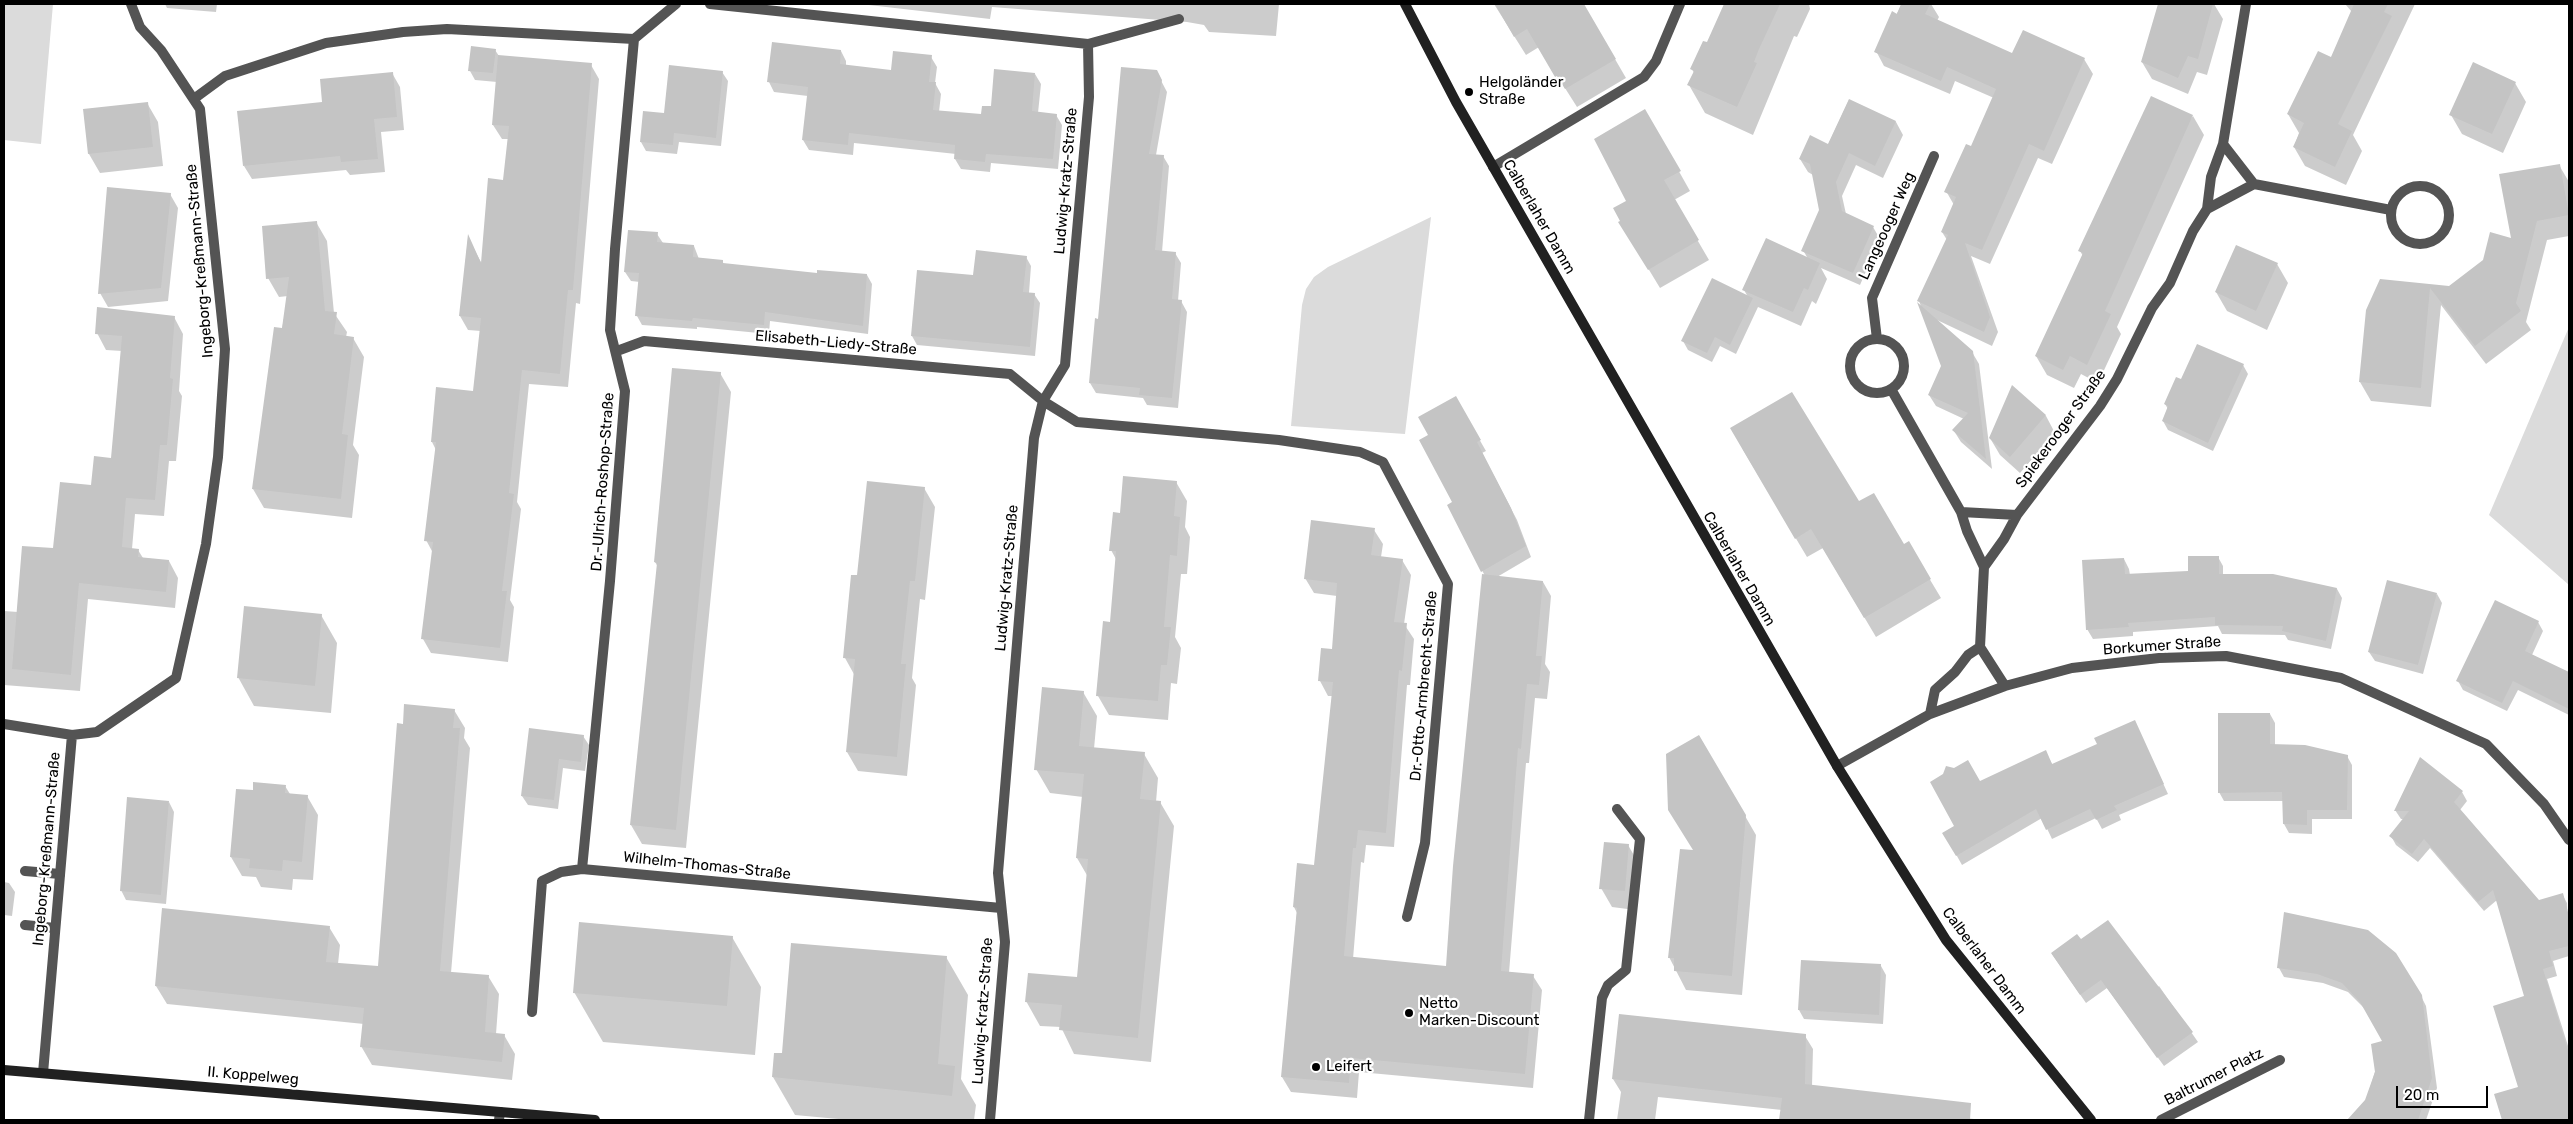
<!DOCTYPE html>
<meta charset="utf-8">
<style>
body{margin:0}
#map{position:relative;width:2573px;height:1124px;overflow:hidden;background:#fff;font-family:Rubik,sans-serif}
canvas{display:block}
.frame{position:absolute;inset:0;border:5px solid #000;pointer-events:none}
.scale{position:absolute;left:2396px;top:1086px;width:92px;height:22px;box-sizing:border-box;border:2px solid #000;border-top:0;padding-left:6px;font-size:15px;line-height:18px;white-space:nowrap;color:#000;-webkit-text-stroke:4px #fff;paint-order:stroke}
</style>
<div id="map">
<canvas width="2573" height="1124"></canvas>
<div class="frame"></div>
<div class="scale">20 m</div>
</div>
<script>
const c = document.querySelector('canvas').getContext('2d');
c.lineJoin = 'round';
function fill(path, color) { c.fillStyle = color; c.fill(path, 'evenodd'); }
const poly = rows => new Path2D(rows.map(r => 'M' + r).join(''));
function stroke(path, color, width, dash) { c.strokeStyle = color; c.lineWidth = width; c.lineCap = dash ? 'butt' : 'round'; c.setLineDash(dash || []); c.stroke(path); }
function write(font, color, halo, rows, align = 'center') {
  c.font = font + ' Rubik,sans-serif'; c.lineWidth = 4.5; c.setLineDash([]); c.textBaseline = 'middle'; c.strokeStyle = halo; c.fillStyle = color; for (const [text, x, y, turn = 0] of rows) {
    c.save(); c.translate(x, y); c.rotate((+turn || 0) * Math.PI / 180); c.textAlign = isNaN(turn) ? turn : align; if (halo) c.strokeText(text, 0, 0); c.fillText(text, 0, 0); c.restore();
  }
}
fill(poly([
 [4,4,53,4,41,144,4,140],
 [1431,217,1405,434,1291,426,1302,305,1306,289,1314,277,1328,267],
 [2569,327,2569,585,2489,515]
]), '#dbdbdb');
fill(poly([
 [165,4,217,4,216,12,167,8],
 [860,4,1279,4,1276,36,1209,32,1204,25,1187,22,992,7,990,19],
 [1494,4,1562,4,1564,9,1573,4,1583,4,1626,78,1577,107,1539,47,1526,55],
 [1725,4,1809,4,1810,9,1797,37,1794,36,1753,135,1705,113,1689,85,1694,73,1692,69,1707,44],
 [1902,4,1931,4,1939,17,1937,21,2013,55,2084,59,2093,74,2052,164,2038,158,1990,264,1971,256,1998,332,1992,346,1937,320,1972,352,1979,364,1992,469,1961,442,1954,431,1964,419,1936,406,1929,395,1943,366,1919,301,1947,240,1942,232,1954,205,1946,191,1972,148,1994,98,1955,81,1950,94,1884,66,1876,51],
 [2159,4,2214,4,2223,19,2207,75,2197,72,2188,94,2152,79,2142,62],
 [2345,4,2415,4,2353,135,2362,151,2346,185,2305,166,2294,147,2299,133,2288,114,2331,59,2352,12],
 [495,50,499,56,591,65,599,79,580,304,576,303,568,387,529,384,517,502,521,509,510,600,514,607,508,662,431,653,423,639,433,553,426,540,436,450,432,442,474,393,481,331,468,330,460,316,468,238,482,264,505,182,509,139,502,139,493,125,497,82,475,80,470,71],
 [841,51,846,61,846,66,892,71,931,57,937,67,935,83,941,94,939,112,982,115,1035,74,1041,84,1038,113,1056,115,1062,125,1058,169,991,163,990,172,961,169,955,159,956,154,854,143,853,155,809,150,803,140,808,96,774,92,769,82],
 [1156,71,1167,92,1156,155,1163,156,1169,166,1162,252,1175,253,1181,263,1178,301,1181,301,1187,312,1178,408,1147,405,1143,398,1096,393,1090,383,1099,320],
 [722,72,728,81,721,146,679,142,677,154,646,151,641,142,665,115],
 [392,73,400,87,404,130,381,132,385,172,350,175,346,170,252,179,244,166,324,103],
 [2515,83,2526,102,2503,153,2462,134,2451,115],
 [1849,100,1896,122,1903,135,1883,178,1856,165,1842,196,1846,214,1873,227,1880,239,1860,285,1821,268,1827,279,1816,304,1812,301,1801,326,1758,307,1736,354,1720,346,1712,362,1688,350,1683,341,1748,297,1744,290,1808,259,1803,250,1821,210,1813,175,1808,172,1800,159,1828,145],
 [147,103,158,122,163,166,100,173,89,154,84,110],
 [1645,111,1690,191,1674,200,1709,260,1660,288,1620,222,1628,201],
 [2193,116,2204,135,2117,327,2121,334,2098,383,2081,374,2074,388,2047,375,2036,356,2083,256,2080,251],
 [2559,165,2569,182,2569,236,2547,240,2526,322,2531,330,2486,364,2441,305,2431,407,2371,401,2360,382,2381,281,2450,287,2512,240],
 [170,194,178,208,168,301,108,307,100,293],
 [316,222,327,241,334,313,347,332,346,337,353,338,364,357,353,445,359,455,352,518,264,508,253,489,288,296,279,297,268,278],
 [657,234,663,243,694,246,699,259,722,261,724,264,818,275,867,275,872,284,868,334,770,321,769,334,697,327,697,329,642,325,637,316,640,282,631,281,625,272],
 [1026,257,1031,266,1029,293,1034,294,1040,303,1035,356,917,345,912,336,918,271,975,276],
 [2277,264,2288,283,2267,330,2227,311,2216,292],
 [174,317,183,334,179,391,182,396,176,461,169,461,164,516,135,514,132,549,138,550,143,558,169,561,178,578,175,608,88,599,80,691,4,685,4,611,18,612,92,486,112,459,122,351,106,350,97,333],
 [2243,365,2248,374,2213,451,2168,430,2163,421,2168,409,2165,404,2182,381],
 [720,373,731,392,686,848,642,844,631,825,658,567,655,562],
 [2013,387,2046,416,2055,433,2020,473,2000,455,1990,438],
 [1455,397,1486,451,1482,453,1517,520,1531,557,1497,577,1543,582,1551,596,1545,664,1550,672,1547,699,1535,698,1529,763,1526,763,1509,973,1533,976,1542,990,1533,1088,1359,1072,1357,1098,1291,1092,1282,1077,1297,913,1294,907,1315,866,1333,696,1328,696,1320,681,1333,650,1337,596,1314,593,1305,578,1374,530,1383,544,1381,557,1402,560,1411,575,1404,624,1414,639,1410,685,1407,685,1394,847,1366,845,1364,863,1361,862,1353,959,1447,967,1485,576,1449,506,1454,503,1430,435],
 [1742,448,1858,503,1904,545,1908,543,1941,598,1876,637,1823,548,1807,557],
 [1176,482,1187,501,1185,527,1190,537,1187,574,1181,574,1175,637,1181,648,1177,684,1171,683,1168,720,1109,715,1098,696,1111,623,1117,561,1111,550,1121,514],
 [924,488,935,507,925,600,920,599,912,678,916,685,907,776,858,771,847,752,855,676,845,658,859,577],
 [2218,557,2223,566,2223,575,2337,589,2342,598,2331,649,2288,640,2285,635,2222,634,2218,626,2133,632,2133,636,2093,639,2087,629,2124,559,2129,569,2130,575,2189,572],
 [2437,594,2442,603,2423,674,2375,661,2369,652],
 [321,615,337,643,331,713,254,706,238,677],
 [2538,622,2543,631,2532,655,2569,673,2569,715,2518,690,2507,711,2463,690,2458,681],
 [1083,692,1097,716,1094,749,1144,754,1158,778,1156,802,1160,802,1174,826,1151,1062,1074,1054,1061,1027,1040,1026,1026,1001,1078,979,1088,877,1077,858,1083,797,1050,793,1036,769],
 [454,710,465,728,464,738,470,748,451,973,488,976,499,994,496,1034,504,1035,515,1054,512,1080,372,1065,361,1046,364,1024,167,1004,156,986,329,927,340,945,338,964,379,968,404,725],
 [2270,714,2275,723,2275,746,2347,756,2352,765,2352,819,2312,819,2312,834,2289,833,2284,824,2284,801,2224,801,2219,792],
 [2135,722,2168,794,2119,815,2121,820,2102,829,2096,818,2052,839,2042,818,1962,865,1944,833,1956,826,1979,782,2050,760,2053,766,2099,744],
 [530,730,583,736,589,745,585,771,563,768,558,809,528,805,522,796],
 [1699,736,1756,835,1742,995,1686,990,1669,957,1695,851],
 [285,786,290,794,307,796,318,815,313,880,293,879,292,890,261,887,256,877,242,876,231,857,254,792],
 [2462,792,2467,801,2460,810,2538,901,2562,894,2567,903,2569,956,2553,961,2557,976,2547,979,2569,1049,2569,1120,2503,1120,2496,1095,2519,1088,2526,997,2497,900,2484,911,2430,848,2418,862,2396,845,2391,836,2404,819,2401,819,2395,810],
 [169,802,174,812,166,904,126,900,121,890],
 [1628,845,1639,864,1635,910,1612,907,1601,888],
 [4,882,9,883,15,892,12,916,4,915],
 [2285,913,2421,996,2426,1006,2437,1088,2426,1120,2349,1120,2366,1101,2384,1042,2367,1011,2348,992,2323,983,2284,977,2279,968],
 [732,937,761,987,755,1055,603,1042,574,992],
 [2081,941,2157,988,2159,986,2198,1042,2164,1066,2107,988,2086,1003,2052,954],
 [946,957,968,995,961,1079,976,1105,974,1120,849,1120,795,1115,773,1077,783,1055],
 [1881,966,1886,975,1883,1024,1804,1019,1799,1010],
 [1805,1036,1813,1049,1812,1086,1934,1115,1984,1120,1781,1120,1782,1110,1658,1097,1655,1120,1617,1120,1621,1092,1613,1079]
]), '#0003');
fill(poly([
 [1495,4,1584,4,1616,59,1565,89,1557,76,1555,77,1527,29,1514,37],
 [1724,4,1780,4,1759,49,1754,62,1757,63,1737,107,1687,85,1694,71,1690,69,1703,41,1707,42],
 [1901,4,1930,4,1925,14,2012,53,2023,30,2085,58,2044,151,2029,144,1982,250,1965,243,1990,317,1984,332,1917,301,1948,235,1941,232,1956,197,1944,192,1966,144,1971,146,1996,89,1947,67,1941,81,1874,52,1892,11,1897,14],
 [2158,4,2213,4,2198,59,2188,56,2178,78,2141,62],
 [2354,4,2388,4,2384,12,2392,16,2338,124,2352,131,2335,167,2293,147,2304,123,2287,114,2318,51,2331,57],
 [772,42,841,50,840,64,891,70,893,51,932,55,929,82,936,82,933,110,981,114,982,106,991,106,994,69,1035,73,1032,111,1057,114,1053,159,986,154,985,162,954,159,955,145,849,133,848,145,802,140,808,87,767,82],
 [471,46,496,49,493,73,468,71],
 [498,55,592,63,573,290,568,290,560,374,522,370,509,493,514,494,502,591,507,591,500,648,421,639,433,542,424,541,436,442,431,442,436,387,473,391,481,318,459,316,468,234,481,263,488,178,503,180,509,126,492,125],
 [2473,62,2516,82,2492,134,2449,115],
 [669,65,723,71,716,138,674,133,673,145,640,142,643,111,664,113],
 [1121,67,1157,70,1162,80,1149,154,1164,155,1155,250,1176,252,1172,299,1182,300,1172,398,1139,395,1140,388,1089,383,1095,318,1098,319],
 [393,72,397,117,374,119,378,159,341,162,340,156,243,166,237,111,322,102,320,79],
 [2151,96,2193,115,2105,311,2111,314,2087,365,2070,356,2063,370,2035,356,2083,253,2078,251],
 [1849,99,1896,121,1875,166,1849,153,1836,182,1842,211,1874,226,1853,273,1801,251,1819,210,1810,164,1799,159,1810,135,1828,144],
 [148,102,153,147,88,154,83,109],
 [1645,109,1681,171,1664,180,1699,240,1648,270,1618,222,1620,221,1613,208,1626,201,1594,139],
 [2560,164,2569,215,2537,221,2516,303,2521,311,2475,346,2430,288,2421,388,2359,382,2366,310,2380,279,2449,286,2483,260,2490,232,2511,238,2499,174],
 [107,187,171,193,161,288,98,294],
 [317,221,325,311,337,312,334,334,354,337,342,434,348,435,341,499,252,489,274,327,282,328,289,277,266,279,262,226],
 [628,230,658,232,657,242,694,245,693,257,723,260,723,263,817,273,817,270,867,274,863,326,765,312,764,325,693,318,692,321,635,316,639,273,624,272],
 [1766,238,1820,263,1808,290,1804,288,1793,312,1742,290],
 [2236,245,2278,263,2256,311,2215,292],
 [976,250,1027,256,1023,292,1035,293,1030,347,911,336,917,270,973,275],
 [1712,278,1753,298,1730,345,1715,337,1707,353,1681,341],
 [1917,302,1973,351,1986,459,1952,430,1968,413,1928,395,1941,366],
 [97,307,175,316,170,378,173,379,167,445,160,445,155,500,126,498,122,547,139,549,138,557,169,560,166,592,79,583,71,675,12,669,22,546,53,548,60,482,91,485,94,456,111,458,122,336,95,334],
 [2197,344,2244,364,2208,443,2162,421,2168,406,2164,404,2176,377,2181,379],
 [672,368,721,372,676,830,630,825,657,563,654,562],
 [2012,385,2046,415,2010,457,1989,438],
 [1792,392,1859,501,1874,493,1904,544,1909,541,1931,579,1864,618,1811,529,1795,539,1730,428],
 [1456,396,1481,440,1477,442,1511,508,1526,546,1481,572,1447,505,1452,502,1419,440,1428,435,1418,417],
 [1123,476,1177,481,1174,516,1180,517,1178,540,1177,556,1170,555,1164,627,1171,627,1167,665,1161,665,1158,701,1096,696,1103,621,1110,622,1116,551,1109,551,1113,512,1120,513],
 [867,481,925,487,915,581,910,581,901,664,906,664,897,757,846,752,855,659,843,658,851,575,857,575],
 [1311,520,1375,528,1371,555,1403,559,1394,622,1407,623,1402,671,1399,670,1386,833,1358,830,1356,848,1353,848,1344,956,1446,966,1453,866,1482,574,1543,581,1536,656,1542,656,1539,685,1527,684,1521,749,1518,748,1501,971,1534,974,1525,1074,1351,1058,1349,1083,1281,1077,1297,908,1293,907,1297,863,1314,865,1333,682,1318,681,1321,648,1332,649,1337,583,1304,579],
 [2188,556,2219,556,2219,574,2273,574,2337,588,2326,641,2282,631,2283,626,2215,625,2215,617,2128,623,2129,627,2086,630,2082,560,2124,558,2125,574,2188,571],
 [2387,580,2437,593,2418,665,2368,652],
 [2495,600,2539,621,2525,651,2569,672,2569,709,2513,681,2502,703,2456,681],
 [244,606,322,614,315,686,237,678],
 [1042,687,1084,691,1079,746,1145,752,1140,799,1161,801,1138,1038,1059,1030,1062,1005,1025,1002,1028,973,1077,977,1088,859,1076,858,1084,774,1034,770],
 [404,704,455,709,453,728,460,728,440,971,489,975,485,1032,505,1034,502,1062,360,1047,364,1008,155,986,162,908,330,926,326,962,378,966,397,723,403,724],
 [2218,713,2270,713,2270,744,2305,745,2348,755,2347,810,2307,810,2307,825,2283,824,2282,792,2218,793],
 [2135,720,2164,784,2114,806,2117,810,2096,820,2090,809,2046,830,2036,809,1956,856,1942,833,1954,826,1930,782,1943,774,1946,766,1954,768,1968,760,1980,781,2046,750,2052,764,2097,744,2094,738],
 [529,728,584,735,581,762,559,759,554,800,521,796],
 [1699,735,1746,815,1732,976,1674,971,1674,958,1668,958,1680,849,1693,850,1668,810,1666,754],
 [2420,757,2463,791,2454,802,2539,900,2563,893,2569,916,2569,946,2549,951,2553,966,2543,969,2569,1054,2569,1120,2502,1120,2494,1094,2518,1087,2493,1006,2524,996,2493,890,2478,902,2424,839,2412,854,2389,836,2409,811,2394,811],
 [253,782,286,785,285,793,308,795,302,862,283,860,282,871,249,868,250,859,230,857,236,789,253,790],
 [127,797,169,801,161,895,120,891],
 [1604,842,1629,844,1625,891,1599,889],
 [2284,912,2368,930,2396,953,2422,995,2432,1078,2418,1120,2347,1120,2365,1100,2375,1072,2371,1044,2382,1041,2360,1002,2342,983,2317,974,2277,968],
 [2108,920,2193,1032,2157,1058,2101,980,2080,995,2051,953,2077,934,2081,939],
 [579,922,733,936,727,1006,573,993],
 [791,943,947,956,938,1064,955,1066,952,1096,772,1077,774,1053,782,1053],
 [1801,960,1881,964,1879,1015,1798,1010],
 [1619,1014,1806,1034,1805,1084,1971,1103,1970,1120,1779,1120,1782,1098,1612,1079]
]), '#c4c4c4');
stroke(poly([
 [25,871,60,874],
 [25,925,55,928],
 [499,1120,500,1112],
 [1589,1120,1602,998,1608,985,1626,970,1640,839,1617,809]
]), '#545454', 10);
stroke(poly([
 [710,4,1088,44,1179,19],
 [195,98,225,76,326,43,403,32,447,29,634,39,676,4],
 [2223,144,2254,184],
 [1493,167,1644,77,1656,61,1680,4],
 '2391 215a29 29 0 1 1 58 0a29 29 0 1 1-58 0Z',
 [2207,209,2254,184,2391,210],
 [1877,339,1872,298,1934,156],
 '1850 366a27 27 0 1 1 54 0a27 27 0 1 1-54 0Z',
 [617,351,644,341,1010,374,1043,401,1077,422,1279,440,1360,452,1383,462,1448,584,1425,843,1407,917],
 [1891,389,1961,512,1967,531,1984,567],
 [1961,512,2017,515],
 [2005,686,1980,647,1984,567,2004,539,2017,515,2100,406,2117,379,2152,308,2170,283,2193,231,2207,209,2211,177,2223,144,2246,4],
 [1930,714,1935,690,1955,672,1968,655,1980,647],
 [4,724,72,735],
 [1837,766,1930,714,2005,686,2072,668,2159,658,2226,656,2341,678,2486,744,2544,804,2569,840],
 [582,869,610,581,625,391,610,330,615,249,634,39],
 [532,1012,542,881,561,872,582,869,1001,908],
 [43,1073,72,735,97,732,176,678,206,544,218,457,225,349,200,109,161,50,140,27,131,4],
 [990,1120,1005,942,998,873,1034,438,1043,401,1065,365,1089,97,1088,44],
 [2161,1120,2280,1060]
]), '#545454', 10);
stroke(poly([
 [1405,4,1456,102,1837,766,1946,940,2091,1120],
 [4,1070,595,1120]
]), '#212121', 10);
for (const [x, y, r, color] of [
 [1469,92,5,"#000"],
 [1409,1013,5,"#000"],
 [1316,1067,5,"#000"]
]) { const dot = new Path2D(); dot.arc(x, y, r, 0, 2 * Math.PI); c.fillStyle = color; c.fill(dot); stroke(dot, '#fff', 2); }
write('15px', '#000', '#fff', [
 ["Helgoländer",1479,83],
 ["Straße",1479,100],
 ["Netto",1419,1004],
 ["Marken-Discount",1419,1021],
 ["Leifert",1326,1067]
], 'left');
write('15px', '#000', '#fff', [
 ["Ludwig-Kratz-Straße",1066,181,-85],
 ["Calberlaher Damm",1539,217,60],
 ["Langeooger Weg",1887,226,-66],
 ["Ingeborg-Kreßmann-Straße",200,261,-95],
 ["Elisabeth-Liedy-Straße",836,343,5],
 ["Spiekerooger Straße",2061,429,-54],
 ["Dr.-Ulrich-Roshop-Straße",603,482,-86],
 ["Calberlaher Damm",1739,569,60],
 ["Ludwig-Kratz-Straße",1007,578,-85],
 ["Borkumer Straße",2162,646,-4],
 ["Dr.-Otto-Armbrecht-Straße",1424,686,-85],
 ["Ingeborg-Kreßmann-Straße",47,849,-85],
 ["Wilhelm-Thomas-Straße",707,866,6],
 ["Calberlaher Damm",1984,961,53],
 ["Ludwig-Kratz-Straße",983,1011,-86],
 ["II. Koppelweg",253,1076,5],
 ["Baltrumer Platz",2214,1077,-27]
]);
</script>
